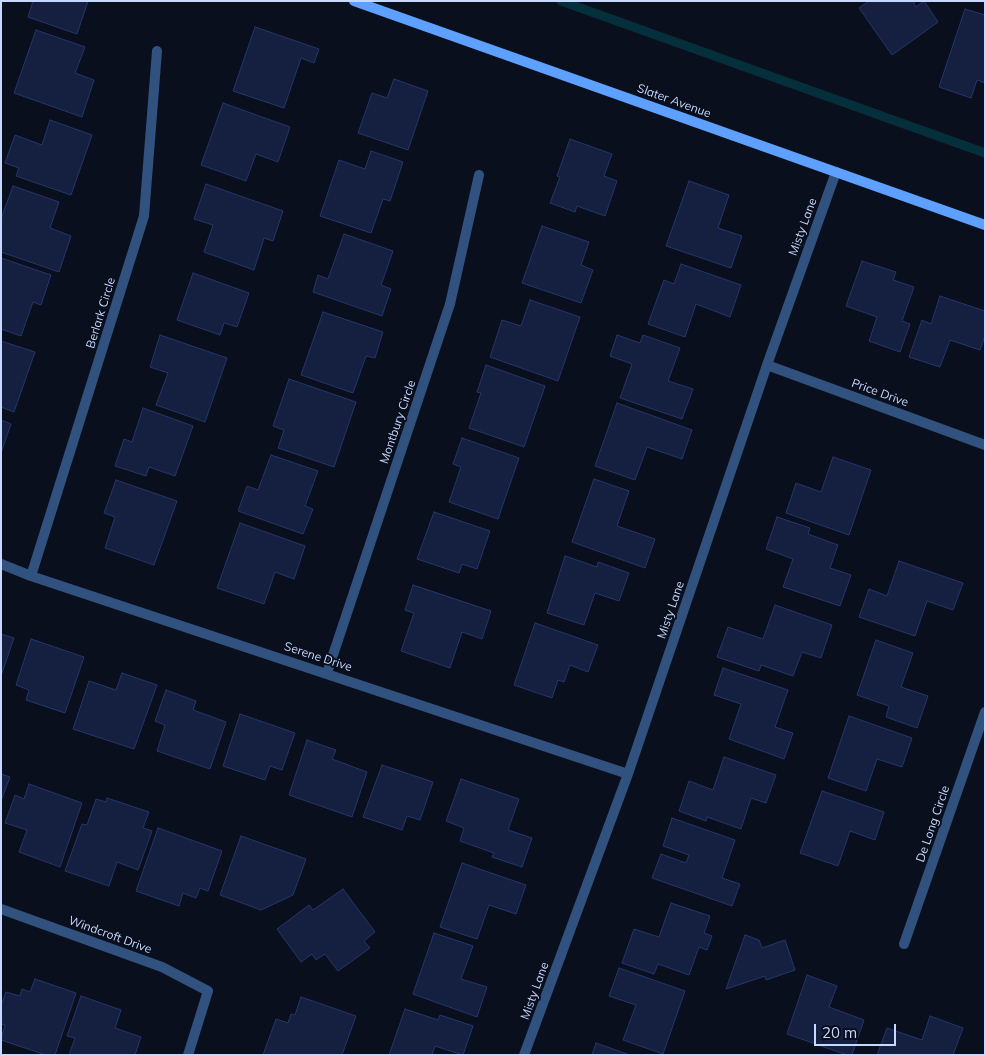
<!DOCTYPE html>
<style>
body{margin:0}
#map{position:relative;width:986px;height:1056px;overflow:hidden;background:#0a0f1d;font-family:Mulish,sans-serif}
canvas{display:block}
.frame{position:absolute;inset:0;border:2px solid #c6d8ff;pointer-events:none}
.scale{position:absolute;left:814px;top:1024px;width:82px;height:22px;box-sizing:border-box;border:2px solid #c6d8ff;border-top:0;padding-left:6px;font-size:15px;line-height:18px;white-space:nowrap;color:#c6d8ff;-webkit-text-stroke:4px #0a0f1d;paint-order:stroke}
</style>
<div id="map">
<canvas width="986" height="1056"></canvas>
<div class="frame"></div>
<div class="scale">20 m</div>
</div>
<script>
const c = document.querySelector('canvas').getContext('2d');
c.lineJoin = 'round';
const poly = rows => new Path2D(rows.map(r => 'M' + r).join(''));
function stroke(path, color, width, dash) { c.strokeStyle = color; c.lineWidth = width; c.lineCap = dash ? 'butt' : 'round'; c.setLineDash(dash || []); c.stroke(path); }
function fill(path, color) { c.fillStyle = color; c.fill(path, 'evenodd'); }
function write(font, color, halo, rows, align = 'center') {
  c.font = font + ' Mulish,sans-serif'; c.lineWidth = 4; c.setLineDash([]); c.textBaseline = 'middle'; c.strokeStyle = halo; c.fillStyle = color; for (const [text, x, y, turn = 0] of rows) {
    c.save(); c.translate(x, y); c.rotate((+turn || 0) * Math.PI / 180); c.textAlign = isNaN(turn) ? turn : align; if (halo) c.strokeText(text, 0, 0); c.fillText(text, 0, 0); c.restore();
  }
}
stroke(poly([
 [561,1,985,153]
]), '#05303b', 9);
const building = poly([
 [33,1,88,1,77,34,28,17,33,1],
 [869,1,913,1,916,7,924,1,938,22,892,55,859,8,869,1],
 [965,9,985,15,985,83,977,80,971,98,939,87,965,9],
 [255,27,319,49,314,63,301,58,284,108,233,91,255,27],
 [36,30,85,47,75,73,94,80,82,117,14,93,36,30],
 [394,79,428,91,408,150,358,133,372,93,387,98,394,79],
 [223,103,290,127,278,162,256,154,246,181,201,165,223,103],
 [50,120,92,135,71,195,16,176,19,168,5,163,15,135,42,145,50,120],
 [570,139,612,154,604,176,617,181,605,216,577,206,575,212,550,203,560,177,557,176,570,139],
 [371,151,403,162,390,201,383,199,371,233,320,216,339,160,365,169,371,151],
 [689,181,729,195,718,228,742,236,731,268,666,246,689,181],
 [206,184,283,211,273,241,264,238,254,270,204,252,213,225,194,219,206,184],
 [13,186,59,202,50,228,71,236,59,272,1,252,1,219,13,186],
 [542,226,589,242,581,265,593,270,581,303,522,283,542,226],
 [344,234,393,251,381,285,391,289,382,316,313,292,318,275,328,279,344,234],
 [1,258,51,275,41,305,33,302,21,336,1,329,1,258],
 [862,261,896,272,893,280,914,287,902,321,910,324,900,352,869,341,877,317,846,306,862,261],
 [681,264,741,285,730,317,696,304,685,337,648,324,664,280,674,284,681,264],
 [193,273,249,293,237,327,224,323,220,335,177,320,193,273],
 [940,296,985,311,985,336,980,350,950,340,940,367,909,357,922,320,931,324,940,296],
 [530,300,580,317,558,381,490,357,502,320,521,326,530,300],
 [323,312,383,332,375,358,366,356,353,393,301,375,323,312],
 [160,335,227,358,205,422,156,405,168,373,150,367,160,335],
 [617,335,640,343,643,335,680,348,668,381,693,389,682,419,620,398,632,364,610,356,617,335],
 [1,341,35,352,14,412,1,407,1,341],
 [486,365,545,386,524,447,469,428,481,393,477,392,486,365],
 [289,379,356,402,334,467,278,448,284,430,273,426,289,379],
 [617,403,692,430,682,459,647,447,635,480,595,466,617,403],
 [143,408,193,426,175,476,149,467,146,476,115,466,124,439,132,442,143,408],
 [1,420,11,424,1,453,1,420],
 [462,438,519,458,498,519,449,502,461,467,453,464,462,438],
 [271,455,318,471,305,506,313,509,303,534,238,511,247,486,258,490,271,455],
 [833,457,871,470,849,535,786,513,796,483,821,492,833,457],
 [594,479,629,491,617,526,655,539,645,568,572,542,594,479],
 [116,480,177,501,154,565,105,548,115,517,104,513,116,480],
 [434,512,490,531,477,569,462,564,459,573,417,559,434,512],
 [777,517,810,528,808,534,838,545,830,568,851,575,840,606,783,587,793,559,766,549,777,517],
 [240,523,305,546,294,579,275,572,264,604,217,588,240,523],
 [565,556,597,567,598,562,629,573,619,601,595,593,584,625,547,613,565,556],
 [899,561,963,583,953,610,927,601,915,636,859,617,869,589,887,596,899,561],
 [413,585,491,611,482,639,462,632,450,668,401,651,414,613,405,610,413,585],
 [775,605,832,625,821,658,802,652,793,676,761,665,759,671,717,657,728,627,763,639,775,605],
 [535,623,598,645,588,672,570,665,564,682,558,680,552,698,514,685,535,623],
 [1,634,14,638,1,676,1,634],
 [31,639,84,657,65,713,26,700,29,690,16,685,31,639],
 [876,640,913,653,901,687,928,696,917,728,886,717,889,706,857,695,876,640],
 [723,668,788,690,775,727,793,733,784,759,729,739,741,704,714,695,723,668],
 [122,673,157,685,134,749,73,729,89,681,116,690,122,673],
 [166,690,196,701,193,710,226,722,210,769,157,751,165,725,155,721,166,690],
 [240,714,295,733,282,770,270,766,265,780,223,766,240,714],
 [849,716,912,738,902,767,877,759,866,791,828,778,849,716],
 [307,740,336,750,332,759,367,772,352,817,289,795,307,740],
 [724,757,776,775,766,803,751,798,741,829,707,817,706,821,679,811,689,781,713,790,724,757],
 [382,765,433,782,420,820,407,816,402,830,363,817,382,765],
 [1,774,10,777,1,801,1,774],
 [461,779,519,799,508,830,532,838,522,867,492,857,494,853,460,841,464,828,446,821,461,779],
 [29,784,82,803,60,867,19,852,27,830,5,823,15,795,24,799,29,784],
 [822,791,884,812,875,840,850,831,838,866,800,853,822,791],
 [107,798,149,812,143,828,152,831,138,870,117,862,109,886,65,871,82,824,87,825,96,799,106,802,107,798],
 [672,818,735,840,722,878,740,884,732,906,652,878,661,854,686,863,689,855,663,846,672,818],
 [158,828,222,851,208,891,200,888,196,898,183,893,179,906,136,891,158,828],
 [241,836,306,859,293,895,261,910,220,895,241,836],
 [462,863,526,885,516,914,489,905,477,939,440,927,462,863],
 [343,889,375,932,364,941,370,948,338,971,325,954,316,960,312,954,301,962,277,929,309,905,313,910,343,889],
 [671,903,710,916,704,933,712,936,707,950,699,947,689,975,658,964,654,974,622,963,634,929,659,937,671,903],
 [434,933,473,946,461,979,487,987,477,1017,413,994,434,933],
 [745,935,759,940,762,948,785,940,795,970,766,980,765,976,726,989,745,935],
 [619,968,685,991,663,1054,623,1040,636,1005,609,996,619,968],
 [807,975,837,986,829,1007,864,1020,852,1055,847,1055,787,1034,807,975],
 [35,979,76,993,55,1055,46,1055,1,1040,5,1025,1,1024,1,1005,6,992,20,996,22,989,30,992,35,979],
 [81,996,121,1010,115,1028,141,1037,135,1055,69,1055,75,1038,67,1036,81,996],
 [301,997,356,1016,342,1055,263,1055,276,1019,288,1023,291,1014,295,1015,301,997],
 [405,1009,438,1020,440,1015,473,1026,463,1055,435,1046,432,1055,389,1055,405,1009],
 [930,1016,963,1028,953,1055,877,1055,887,1028,922,1040,930,1016],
 [596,1043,630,1055,592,1055,596,1043]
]);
fill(building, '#151f3f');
stroke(building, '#25366d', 1);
stroke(poly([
 [767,365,985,445],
 [1,564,31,576,628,774],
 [31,576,144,216,157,51],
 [327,673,450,304,479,175],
 [1,909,162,967,208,991,188,1055],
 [904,944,985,712],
 [524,1055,628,774,767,365,836,172]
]), '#31517f', 10);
stroke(poly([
 [354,1,985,225]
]), '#5da0ff', 10);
write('12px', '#c6d8ff', '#0a0f1d', [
 ["Slater Avenue",674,101,20],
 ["Misty Lane",803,227,-70],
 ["Berlark Circle",101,313,-73],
 ["Price Drive",880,393,20],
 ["Montbury Circle",398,422,-71],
 ["Misty Lane",671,610,-71],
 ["Serene Drive",318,657,18],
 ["De Long Circle",933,824,-71],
 ["Windcroft Drive",110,935,20],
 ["Misty Lane",535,991,-70]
]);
</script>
